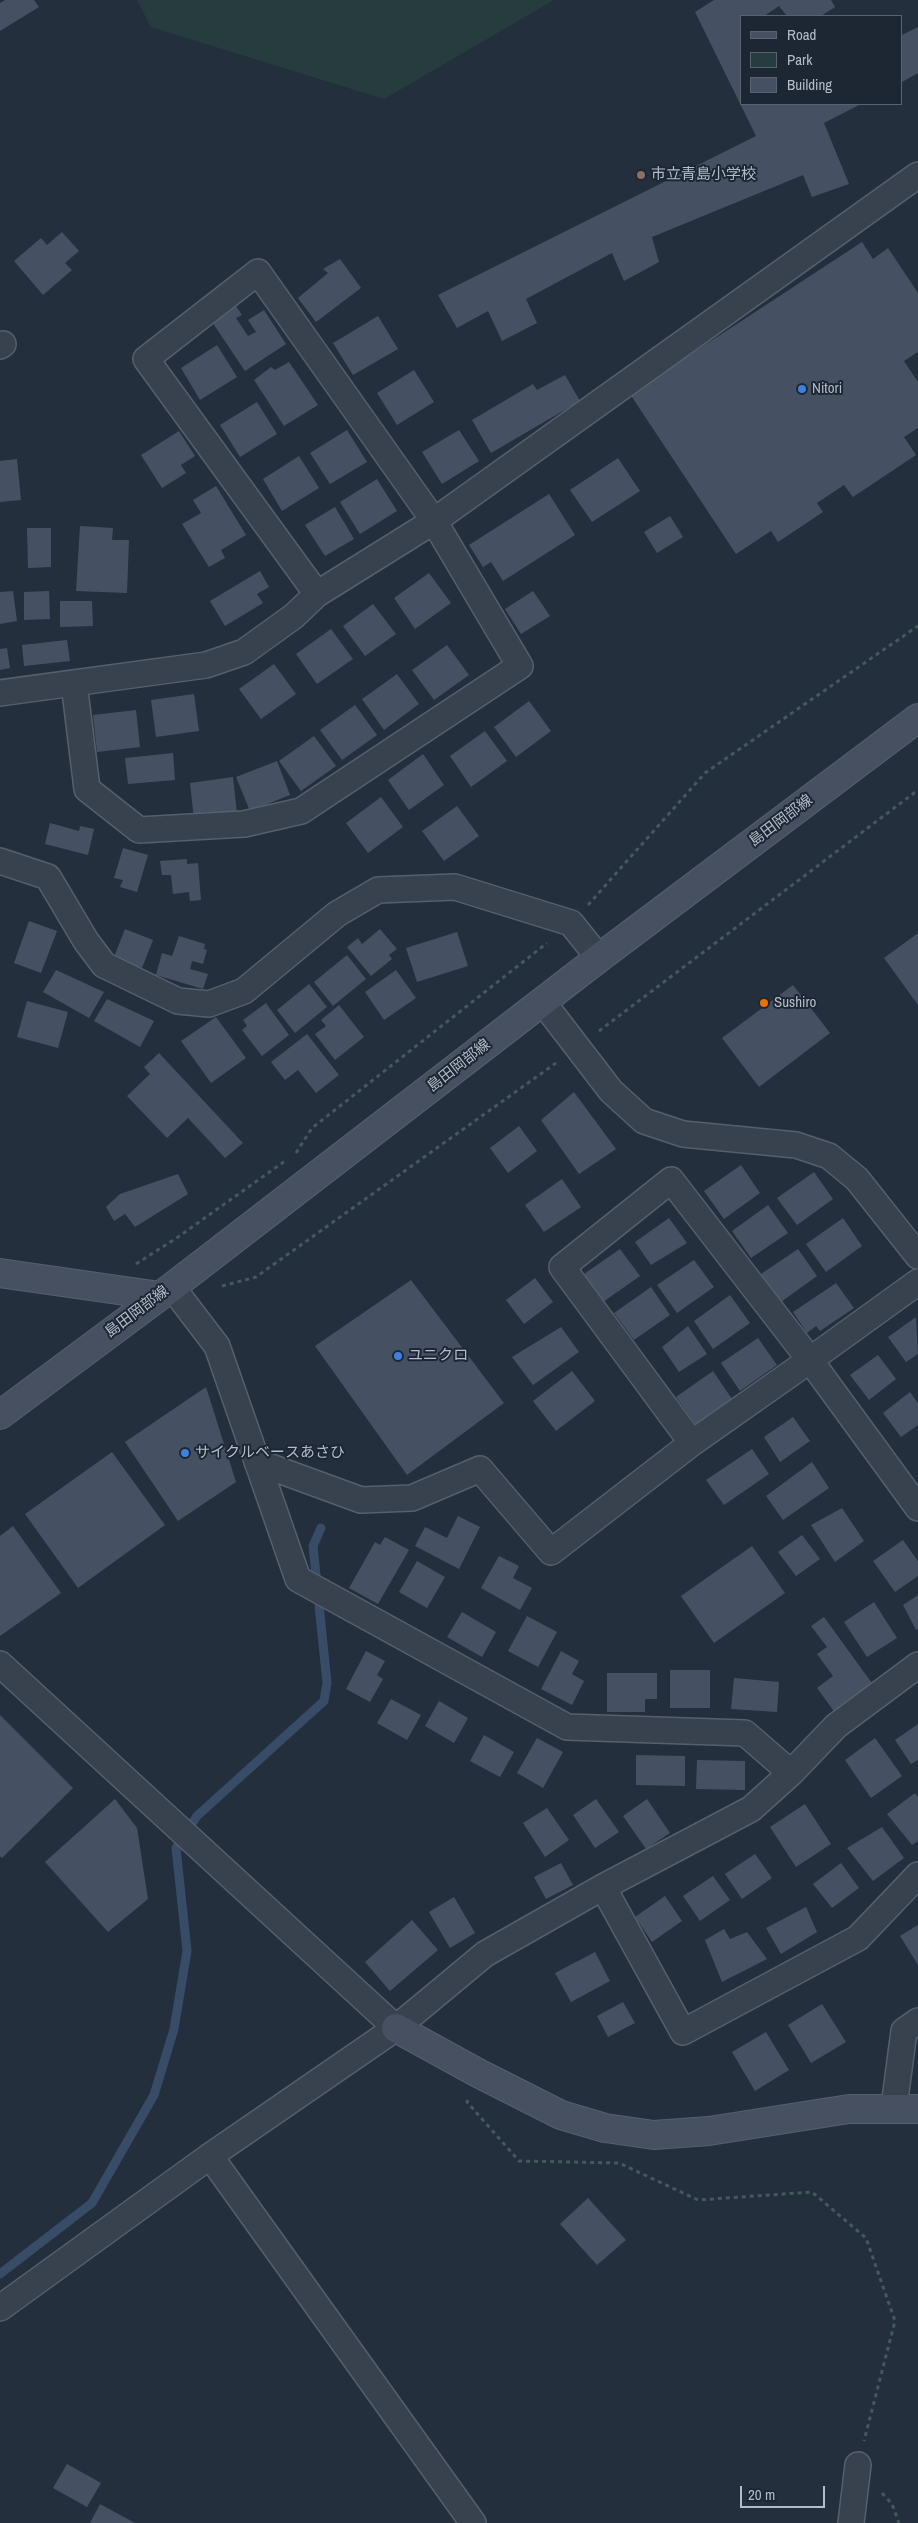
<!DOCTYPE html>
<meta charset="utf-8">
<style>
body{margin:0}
#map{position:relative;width:918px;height:2523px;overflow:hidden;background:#242f3e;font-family:"Archivo Narrow",sans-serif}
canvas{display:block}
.legend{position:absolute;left:740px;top:15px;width:162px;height:90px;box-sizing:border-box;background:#1d2633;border:1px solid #59626f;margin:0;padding:6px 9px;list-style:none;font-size:15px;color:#b4bcc9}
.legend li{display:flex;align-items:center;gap:10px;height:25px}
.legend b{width:25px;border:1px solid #59626f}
.scale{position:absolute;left:740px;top:2486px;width:85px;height:22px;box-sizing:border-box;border:2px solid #b4bcc9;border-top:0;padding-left:6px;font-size:15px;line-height:18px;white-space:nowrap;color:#b4bcc9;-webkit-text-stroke:4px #1d2633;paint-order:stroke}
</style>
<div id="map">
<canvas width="918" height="2523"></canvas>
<ul class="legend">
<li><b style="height:6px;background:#465061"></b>Road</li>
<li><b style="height:14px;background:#263c3f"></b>Park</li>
<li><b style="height:14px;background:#455162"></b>Building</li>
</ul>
<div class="scale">20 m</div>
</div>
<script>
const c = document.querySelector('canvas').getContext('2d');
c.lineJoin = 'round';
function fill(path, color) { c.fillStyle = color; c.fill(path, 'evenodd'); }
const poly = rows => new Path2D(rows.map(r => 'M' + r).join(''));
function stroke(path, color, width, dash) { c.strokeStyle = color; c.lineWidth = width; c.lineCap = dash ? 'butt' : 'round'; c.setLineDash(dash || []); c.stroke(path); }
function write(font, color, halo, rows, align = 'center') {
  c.font = font + ' "Archivo Narrow","Noto Sans JP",sans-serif'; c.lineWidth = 4; c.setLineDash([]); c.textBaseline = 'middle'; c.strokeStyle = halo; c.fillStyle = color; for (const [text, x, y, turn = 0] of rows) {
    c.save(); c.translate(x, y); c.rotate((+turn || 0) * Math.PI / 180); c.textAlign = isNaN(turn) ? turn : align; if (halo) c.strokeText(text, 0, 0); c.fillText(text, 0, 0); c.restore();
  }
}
fill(poly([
 [137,0,554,0,384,99,151,27]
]), '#263c3f');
stroke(poly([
 [0,2274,92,2203,154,2095,174,2029,187,1951,176,1848,197,1816,324,1701,327,1683,313,1546,321,1528]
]), '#394c67', 9);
fill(poly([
 [5,0,34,0,39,7,0,31,0,3],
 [714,0,831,0,835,7,821,16,787,16,779,6,764,16,742,16,742,104,861,104,824,123,849,184,812,197,803,175,652,237,659,262,624,281,612,253,526,299,537,323,502,341,488,311,457,328,438,295,756,136,695,12],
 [918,27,918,73,902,82,902,35],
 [62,232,79,251,65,263,72,270,43,295,14,261,41,238,47,245],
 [862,242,873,259,888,248,918,293,918,352,904,361,918,382,918,428,904,437,916,455,853,497,844,485,817,503,823,512,778,542,771,531,736,554,630,394],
 [340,259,361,288,316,322,298,298,328,273,323,269],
 [236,306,242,315,236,318,248,336,256,332,248,320,264,310,286,344,245,371,212,322],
 [378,316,398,349,353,375,333,343],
 [217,345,237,377,200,400,181,368],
 [289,362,318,405,284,426,254,380,271,367,275,370],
 [414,370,434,402,397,425,377,393],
 [565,375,580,401,491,453,472,420,533,384,537,390],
 [257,402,277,434,240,457,220,425],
 [347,430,367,462,330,484,310,453],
 [459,430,479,461,442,484,422,452],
 [179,431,195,456,181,465,186,473,162,488,141,455],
 [299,456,319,488,282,511,263,479],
 [618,458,640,491,592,522,570,490],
 [17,459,21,500,0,502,0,461],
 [377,479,397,511,360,534,340,502],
 [216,486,246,535,221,550,225,558,209,567,182,524,201,513,193,500],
 [549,494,575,535,503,581,491,562,483,567,469,545],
 [335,507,354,539,325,556,305,525],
 [670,516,683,537,657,553,644,532],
 [80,526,113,528,112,540,129,540,127,593,76,591],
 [27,528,51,528,51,567,28,568],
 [260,571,269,587,257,594,263,603,225,626,210,601],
 [429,573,451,603,415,629,394,598],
 [13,591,17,621,0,624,0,592],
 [49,591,50,619,24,620,24,592],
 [533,591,550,616,521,634,505,609],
 [60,601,92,601,93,626,60,627],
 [373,604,396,634,365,656,343,626],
 [331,629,353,659,317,684,296,654],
 [67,640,70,661,24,666,22,645],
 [447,645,469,675,434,700,412,670],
 [7,648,10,668,0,670,0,649],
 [274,664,296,694,261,719,239,689],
 [397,674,419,704,384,730,362,699],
 [194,694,199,731,156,737,151,700],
 [529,701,551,731,516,757,494,727],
 [355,705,377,735,342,760,320,730],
 [136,710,140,747,97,752,93,715],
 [485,731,507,761,471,787,450,756],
 [314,736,336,766,301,791,279,761],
 [173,753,175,780,128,784,125,758],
 [423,754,444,785,409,810,388,780],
 [277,761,290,795,250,811,236,777],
 [233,777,237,814,194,819,190,783],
 [381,797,403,827,368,853,346,823],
 [457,806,479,836,444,861,422,831],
 [50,823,79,831,80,826,94,829,88,855,45,844],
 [123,848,148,855,137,892,120,887,123,880,114,878],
 [187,859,187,864,198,863,201,900,190,901,189,892,173,894,171,875,162,875,160,861],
 [29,921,57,931,41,973,14,963],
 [125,929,153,940,142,968,114,957],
 [380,929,397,949,389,955,392,959,371,976,347,947,358,938,362,944],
 [457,932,468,966,417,982,406,948],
 [918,933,918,1005,884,958],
 [179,936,205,944,204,949,207,950,203,964,192,961,190,969,208,974,203,989,156,975,162,953,172,956],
 [347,955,366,979,333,1006,314,982],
 [56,970,104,992,89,1018,43,992],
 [396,970,416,998,384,1020,365,992],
 [309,984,327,1007,295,1033,277,1010],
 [793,985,830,1033,759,1087,722,1038],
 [107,999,154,1021,140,1047,94,1021],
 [27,1001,68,1012,58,1048,17,1037],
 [266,1003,289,1035,262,1056,242,1030,247,1026,243,1020],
 [339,1005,364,1037,335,1060,315,1034,326,1026,321,1020],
 [216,1017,246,1058,211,1083,181,1041],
 [307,1034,339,1075,316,1093,298,1070,285,1080,271,1062],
 [159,1053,243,1143,225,1158,188,1118,167,1138,127,1096,150,1074,144,1067],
 [574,1092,616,1149,579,1174,541,1120],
 [519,1126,537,1151,508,1173,490,1148],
 [741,1165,760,1193,724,1219,704,1191],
 [814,1172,833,1199,797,1225,777,1198],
 [178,1174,188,1194,135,1227,125,1214,114,1221,106,1207,120,1194],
 [562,1179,581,1207,544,1232,525,1205],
 [768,1205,788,1233,751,1258,732,1231],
 [669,1218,687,1243,651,1265,635,1242],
 [843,1218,862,1246,826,1272,806,1244],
 [620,1249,640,1276,603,1302,584,1274],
 [798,1249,817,1276,781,1302,761,1274],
 [694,1260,714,1287,677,1313,657,1285],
 [535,1278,553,1302,524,1324,506,1300],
 [411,1280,504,1403,407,1475,315,1346],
 [836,1283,854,1308,820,1331,816,1326,807,1333,793,1312],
 [651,1287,670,1315,634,1340,614,1313],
 [730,1295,750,1323,713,1349,694,1321],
 [916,1317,918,1354,906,1362,888,1337],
 [688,1326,707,1354,679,1372,662,1347],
 [561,1327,579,1352,533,1385,512,1357],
 [758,1338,777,1365,740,1391,721,1363],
 [878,1355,896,1379,869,1400,850,1375],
 [572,1371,595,1401,556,1431,533,1401],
 [713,1371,732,1399,696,1425,676,1397],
 [206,1387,236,1482,178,1521,125,1442],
 [910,1392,918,1403,918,1425,901,1437,883,1413],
 [793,1417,810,1441,780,1462,764,1437],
 [752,1449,769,1474,724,1505,706,1480],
 [112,1452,165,1525,78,1588,25,1514],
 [812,1462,829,1488,783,1520,766,1496],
 [842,1508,864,1541,835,1562,811,1525],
 [458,1516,480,1527,459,1569,415,1546,425,1527,447,1538],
 [13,1526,61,1593,0,1636,0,1536],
 [802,1535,820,1559,796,1576,778,1552],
 [385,1537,409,1550,378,1604,349,1588,375,1542,380,1545],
 [903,1540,918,1561,918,1576,895,1592,873,1561],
 [752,1546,785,1593,714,1643,681,1596],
 [499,1556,519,1566,513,1578,532,1588,520,1610,481,1588],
 [417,1561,445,1577,427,1608,399,1592],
 [918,1595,918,1629,916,1630,903,1605],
 [874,1602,897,1638,867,1657,844,1622],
 [462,1612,496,1632,482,1657,447,1637],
 [527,1616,557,1632,538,1667,508,1651],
 [824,1617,874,1686,836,1714,817,1688,833,1676,817,1654,827,1647,811,1626],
 [366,1651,385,1661,377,1675,383,1679,370,1702,346,1689],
 [561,1651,579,1661,572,1674,584,1681,572,1705,541,1689],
 [670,1670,710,1670,710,1708,670,1708],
 [607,1673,657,1673,657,1699,645,1699,645,1712,607,1712],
 [734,1678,779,1682,777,1712,731,1709],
 [391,1699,421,1715,407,1740,377,1723],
 [439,1701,468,1718,454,1743,425,1726],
 [0,1715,73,1788,2,1858,0,1856],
 [918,1724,918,1760,911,1764,895,1740],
 [484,1735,514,1752,500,1777,470,1761],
 [537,1738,563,1752,543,1788,517,1773],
 [875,1738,902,1776,871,1798,845,1760],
 [636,1755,685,1756,685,1786,636,1785],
 [697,1760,745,1761,745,1790,696,1789],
 [915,1793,918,1797,918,1841,912,1845,887,1814],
 [115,1799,137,1828,148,1899,108,1932,45,1862],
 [596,1799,619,1832,595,1848,573,1815],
 [647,1799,670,1833,646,1849,623,1816],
 [805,1804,831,1844,796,1867,770,1827],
 [547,1808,569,1840,545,1857,523,1823],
 [882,1827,904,1858,873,1881,847,1848],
 [755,1854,772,1878,742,1899,725,1874],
 [561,1863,573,1885,546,1899,534,1877],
 [841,1863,859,1888,832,1908,813,1884],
 [713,1876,730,1900,700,1921,683,1896],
 [665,1896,682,1921,652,1942,635,1917],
 [454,1897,475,1933,450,1948,429,1912],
 [806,1907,817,1932,781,1954,766,1928],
 [412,1920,438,1950,390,1991,365,1962],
 [918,1925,918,1965,900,1936],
 [724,1929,730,1939,747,1932,767,1959,722,1982,705,1940],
 [595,1952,610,1981,571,2002,555,1973],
 [623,2002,635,2023,608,2037,597,2016],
 [822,2004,846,2042,811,2063,788,2025],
 [766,2032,789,2070,755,2091,732,2052],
 [588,2198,626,2240,597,2265,560,2224],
 [67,2464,101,2483,87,2507,53,2488],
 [100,2504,135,2523,90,2523]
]), '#455162');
const street = poly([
 [0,346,3,344],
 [74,683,87,789,139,830,244,824,301,811,520,666,434,521,258,272,146,359,317,594],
 [0,693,206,665,244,652,294,616,317,594,434,521,918,175],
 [0,861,48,877,86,941,104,965,178,1001,209,1004,244,991,337,914,378,890,455,887,571,923,599,958],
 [542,1001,611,1091,644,1121,683,1134,796,1145,829,1156,857,1179,918,1256],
 [918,1282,810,1360,692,1443,562,1267,671,1180,810,1360,918,1508],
 [172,1287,217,1346,298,1579,567,1727,745,1733,791,1773],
 [257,1462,361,1500,412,1498,480,1469,551,1552,692,1443],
 [0,1664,396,2028],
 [603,1887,683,2032,858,1938,918,1875],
 [894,2107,904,2031,918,2021],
 [210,2156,473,2523],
 [0,2308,210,2156,396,2028,485,1954,603,1887,751,1809,791,1773,836,1726,918,1665],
 [851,2523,858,2465]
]);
const secondary = poly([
 [0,1273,160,1296],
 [0,1415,172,1287,599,958,918,718],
 [396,2028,478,2073,561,2115,605,2128,654,2135,709,2131,849,2109,918,2109]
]);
stroke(street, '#565f6c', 28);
stroke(secondary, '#565f6c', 30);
stroke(poly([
 [588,905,705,773,918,626],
 [599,1031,918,790],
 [296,1153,312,1128,547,943],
 [136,1264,178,1237,285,1161],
 [222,1286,256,1277,556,1063],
 [468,2100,467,2102,519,2161,619,2163,698,2200,812,2192,866,2238,895,2321,864,2441],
 [882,2493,892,2504,899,2523]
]), '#44595c', 3, [4, 4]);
stroke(street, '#38414e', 25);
stroke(secondary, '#465061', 28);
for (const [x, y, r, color] of [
 [641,175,5,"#8d6e63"],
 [802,389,5,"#3f7fe0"],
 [764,1003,5,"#e8710a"],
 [398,1356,5,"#3f7fe0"],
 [185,1453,5,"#3f7fe0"]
]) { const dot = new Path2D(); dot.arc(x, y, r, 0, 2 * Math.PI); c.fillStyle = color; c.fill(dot); stroke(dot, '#1d2633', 2); }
write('15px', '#b4bcc9', '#1d2633', [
 ["市立青島小学校",651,175],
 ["Nitori",812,389],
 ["Sushiro",774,1003],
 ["ユニクロ",408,1356],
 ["サイクルベースあさひ",195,1453]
], 'left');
write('15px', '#b4bcc9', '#1d2633', [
 ["島田岡部線",781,821,-37],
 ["島田岡部線",459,1066,-38],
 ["島田岡部線",137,1312,-37]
]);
</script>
